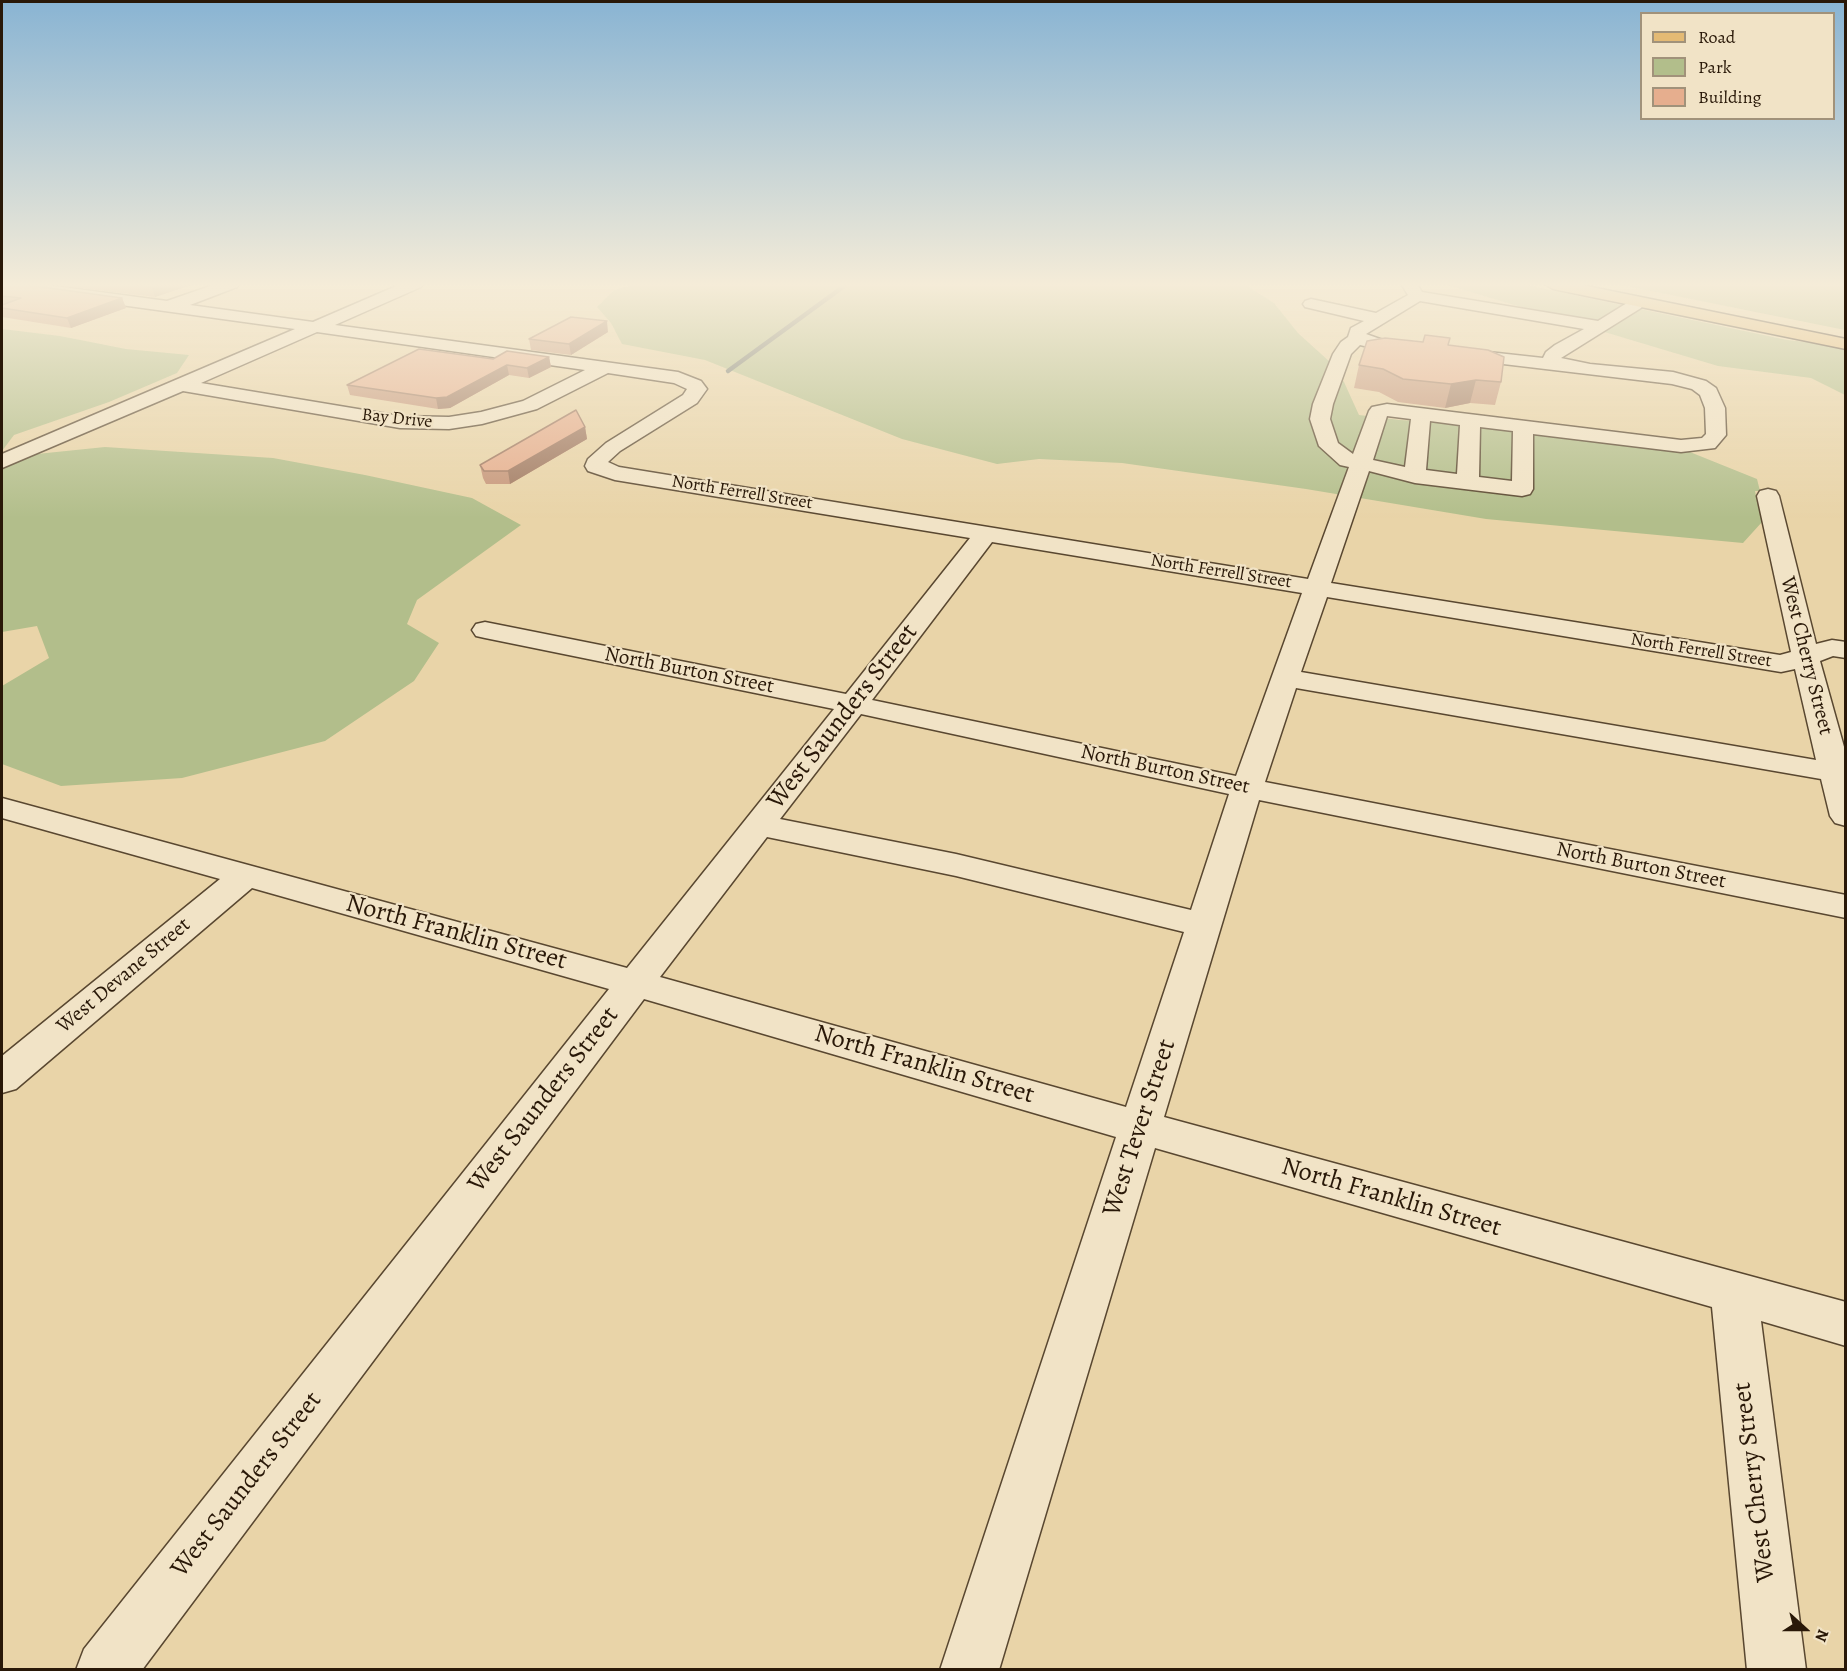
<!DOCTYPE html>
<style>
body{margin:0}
#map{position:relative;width:1847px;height:1671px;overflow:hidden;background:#e9d4a8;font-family:Alegreya,serif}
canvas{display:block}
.frame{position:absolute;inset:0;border:3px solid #291808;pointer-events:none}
.legend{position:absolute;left:1640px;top:12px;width:195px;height:108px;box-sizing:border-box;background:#f1e3c6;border:2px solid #a1927a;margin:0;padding:8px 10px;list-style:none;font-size:18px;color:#291808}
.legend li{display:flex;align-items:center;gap:12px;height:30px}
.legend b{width:30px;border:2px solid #a1927a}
.north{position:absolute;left:1775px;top:1599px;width:60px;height:60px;-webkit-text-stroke:4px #f1e3c6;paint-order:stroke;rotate:111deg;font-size:16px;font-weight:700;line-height:24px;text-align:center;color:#291808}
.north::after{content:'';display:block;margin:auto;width:21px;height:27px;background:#291808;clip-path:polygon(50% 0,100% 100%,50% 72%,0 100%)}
</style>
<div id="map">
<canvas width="1847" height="1671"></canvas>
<div class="frame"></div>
<ul class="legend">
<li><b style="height:8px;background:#e4ba74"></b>Road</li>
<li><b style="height:16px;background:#b2be8b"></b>Park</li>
<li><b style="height:16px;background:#e6ae8e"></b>Building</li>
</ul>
<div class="north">N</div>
</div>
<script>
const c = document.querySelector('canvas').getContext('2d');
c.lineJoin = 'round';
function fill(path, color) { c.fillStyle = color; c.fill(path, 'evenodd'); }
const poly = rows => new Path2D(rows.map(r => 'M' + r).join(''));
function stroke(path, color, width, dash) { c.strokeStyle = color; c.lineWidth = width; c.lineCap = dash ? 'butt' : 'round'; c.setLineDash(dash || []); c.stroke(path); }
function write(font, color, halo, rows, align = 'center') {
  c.font = font + ' Alegreya,serif'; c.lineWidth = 4.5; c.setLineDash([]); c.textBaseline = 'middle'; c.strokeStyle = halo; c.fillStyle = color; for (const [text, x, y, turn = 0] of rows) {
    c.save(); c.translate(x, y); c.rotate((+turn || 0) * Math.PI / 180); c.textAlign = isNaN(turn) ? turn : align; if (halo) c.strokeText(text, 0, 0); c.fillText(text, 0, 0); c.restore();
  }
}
fill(poly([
 [636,284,1244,284,1274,303,1298,333,1330,362,1344,382,1359,415,1400,420,1472,424,1675,446,1757,479,1760,491,1755,491,1762,522,1743,543,1486,519,1306,489,1122,463,1039,459,997,464,902,439,705,360,622,344,611,323,597,307,614,290],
 [1444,284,1522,284,1787,340,1845,346,1845,395,1811,378,1718,366],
 [1616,284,1845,284,1845,330],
 [2,329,60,336,126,349,189,355,177,373,109,402,14,435,2,451],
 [105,447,273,458,365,475,472,498,521,525,417,600,407,624,439,643,414,681,325,741,182,778,61,786,2,764,2,686,49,658,37,626,2,632,2,466,27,455]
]), '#b2be8b');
stroke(poly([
 [728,371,847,284]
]), '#6e766f', 4.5);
const minor = poly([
 [2,284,40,284,167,301,216,284,239,284,237,287,190,305,313,322,401,284,423,284,421,287,335,325,678,372,701,381,707,389,697,403,620,451,608,462,619,467,1308,579,1349,467,1340,465,1319,446,1310,419,1313,404,1333,354,1341,342,1348,337,1351,328,1364,321,1305,307,1303,304,1305,301,1311,299,1376,313,1408,295,1401,284,1417,284,1422,292,1598,321,1627,303,1629,298,1641,298,1643,305,1641,308,1561,358,1590,364,1673,372,1706,381,1716,388,1725,408,1726,435,1715,448,1681,452,1533,434,1533,489,1530,494,1522,496,1415,483,1369,471,1331,583,1780,655,1791,652,1757,496,1760,491,1768,489,1776,491,1779,496,1816,644,1832,640,1846,642,1846,658,1833,656,1820,661,1846,754,1846,826,1835,823,1830,816,1821,779,1296,688,1265,782,1846,895,1846,918,1259,800,1164,1117,1846,1302,1846,1346,1761,1321,1806,1670,1747,1670,1712,1307,1155,1148,999,1670,940,1670,1116,1137,644,999,142,1670,76,1670,84,1649,609,989,252,888,16,1089,2,1093,2,1056,220,879,2,818,2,798,627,968,834,709,485,638,476,636,472,630,476,624,485,622,846,694,970,538,615,480,588,471,585,466,588,459,606,443,683,395,687,389,674,383,608,373,537,409,482,424,449,429,400,428,183,391,2,468,2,454,295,329,5,289,2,288,2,284],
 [1420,301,1584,329,1555,345,1546,352,1543,358,1461,349,1455,350,1452,354,1455,358,1461,359,1672,384,1692,389,1700,395,1705,408,1706,434,1702,438,1681,440,1387,404,1372,407,1369,411,1353,454,1338,443,1330,419,1333,404,1351,354,1360,345,1377,349,1383,348,1386,344,1383,340,1366,334,1420,301],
 [317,332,585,370,523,401,481,412,449,417,400,416,201,383,317,332],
 [1387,416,1411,419,1405,467,1373,460,1387,416],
 [1430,421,1460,425,1457,474,1426,470,1430,421],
 [1480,427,1513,431,1512,481,1479,477,1480,427],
 [992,542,1302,593,1236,776,872,700,992,542],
 [1327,597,1781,672,1795,669,1816,760,1301,672,1327,597],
 [861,714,1229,794,1191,910,956,854,780,819,861,714],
 [767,837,956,876,1184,932,1126,1107,660,977,767,837]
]);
const major = poly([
 [1545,284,1577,284,1846,339,1846,349,1553,289,1545,284]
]);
stroke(minor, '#594730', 3);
stroke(major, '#291808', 3);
fill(minor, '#f1e3c6');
fill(major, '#e4ba74');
fill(poly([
 [2,284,122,298,126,308,71,328,2,317],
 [46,284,194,284,155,297],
 [608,332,571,355,531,350,529,339],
 [1449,345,1501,382,1495,405,1470,403,1445,408,1398,402,1379,392,1354,388,1359,365],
 [549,357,551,367,529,378,509,375,450,408,438,409,350,395,347,385,493,359],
 [585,427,587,439,510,484,486,484,483,478,480,465]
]), '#c6967a');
fill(poly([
 [160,284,194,284,155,297,152,287],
 [122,298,126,308,71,328,67,318],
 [607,321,608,332,571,355,569,344],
 [549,357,551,367,529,378,527,368],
 [507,365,509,375,450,408,438,409,436,398],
 [1476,380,1470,403,1445,408,1451,384],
 [585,427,587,439,510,484,508,471]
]), '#a17a63');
const building = poly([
 [2,284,20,284,122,298,67,318,2,308,2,305,21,298,2,296,2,284],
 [128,284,160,284,152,287,128,284],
 [571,317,607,321,569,344,529,339,571,317],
 [1425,335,1450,338,1448,345,1488,350,1504,357,1501,382,1476,380,1451,384,1403,379,1383,369,1359,365,1367,341,1385,338,1423,342,1425,335],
 [419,349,493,359,507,351,549,357,527,368,507,365,447,397,436,398,347,385,419,349],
 [576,410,585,427,508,471,484,471,480,465,576,410]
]);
fill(building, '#e6ae8e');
stroke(building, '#a17a63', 1.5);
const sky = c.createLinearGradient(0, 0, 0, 518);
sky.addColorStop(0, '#89b4d3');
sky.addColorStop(0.55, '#f5ecd8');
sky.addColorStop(1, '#f5ecd800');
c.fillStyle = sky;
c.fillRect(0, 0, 1847, 518);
write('18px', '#291808', '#f1e3c6', [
 ["Bay Drive",397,419,6],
 ["North Ferrell Street",742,493,9],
 ["North Ferrell Street",1221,572,9],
 ["North Ferrell Street",1701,651,9]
]);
write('21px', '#291808', '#f1e3c6', [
 ["West Cherry Street",1806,656,76],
 ["North Burton Street",689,671,11],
 ["North Burton Street",1165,770,12],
 ["North Burton Street",1641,866,11],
 ["West Devane Street",124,976,-40]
]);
write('26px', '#291808', '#f1e3c6', [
 ["West Saunders Street",843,717,-52],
 ["North Franklin Street",456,933,15],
 ["North Franklin Street",924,1065,16],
 ["West Saunders Street",544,1100,-52],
 ["West Tever Street",1140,1128,-72],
 ["North Franklin Street",1391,1198,16],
 ["West Cherry Street",1755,1482,-97],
 ["West Saunders Street",247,1485,-52]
]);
</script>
